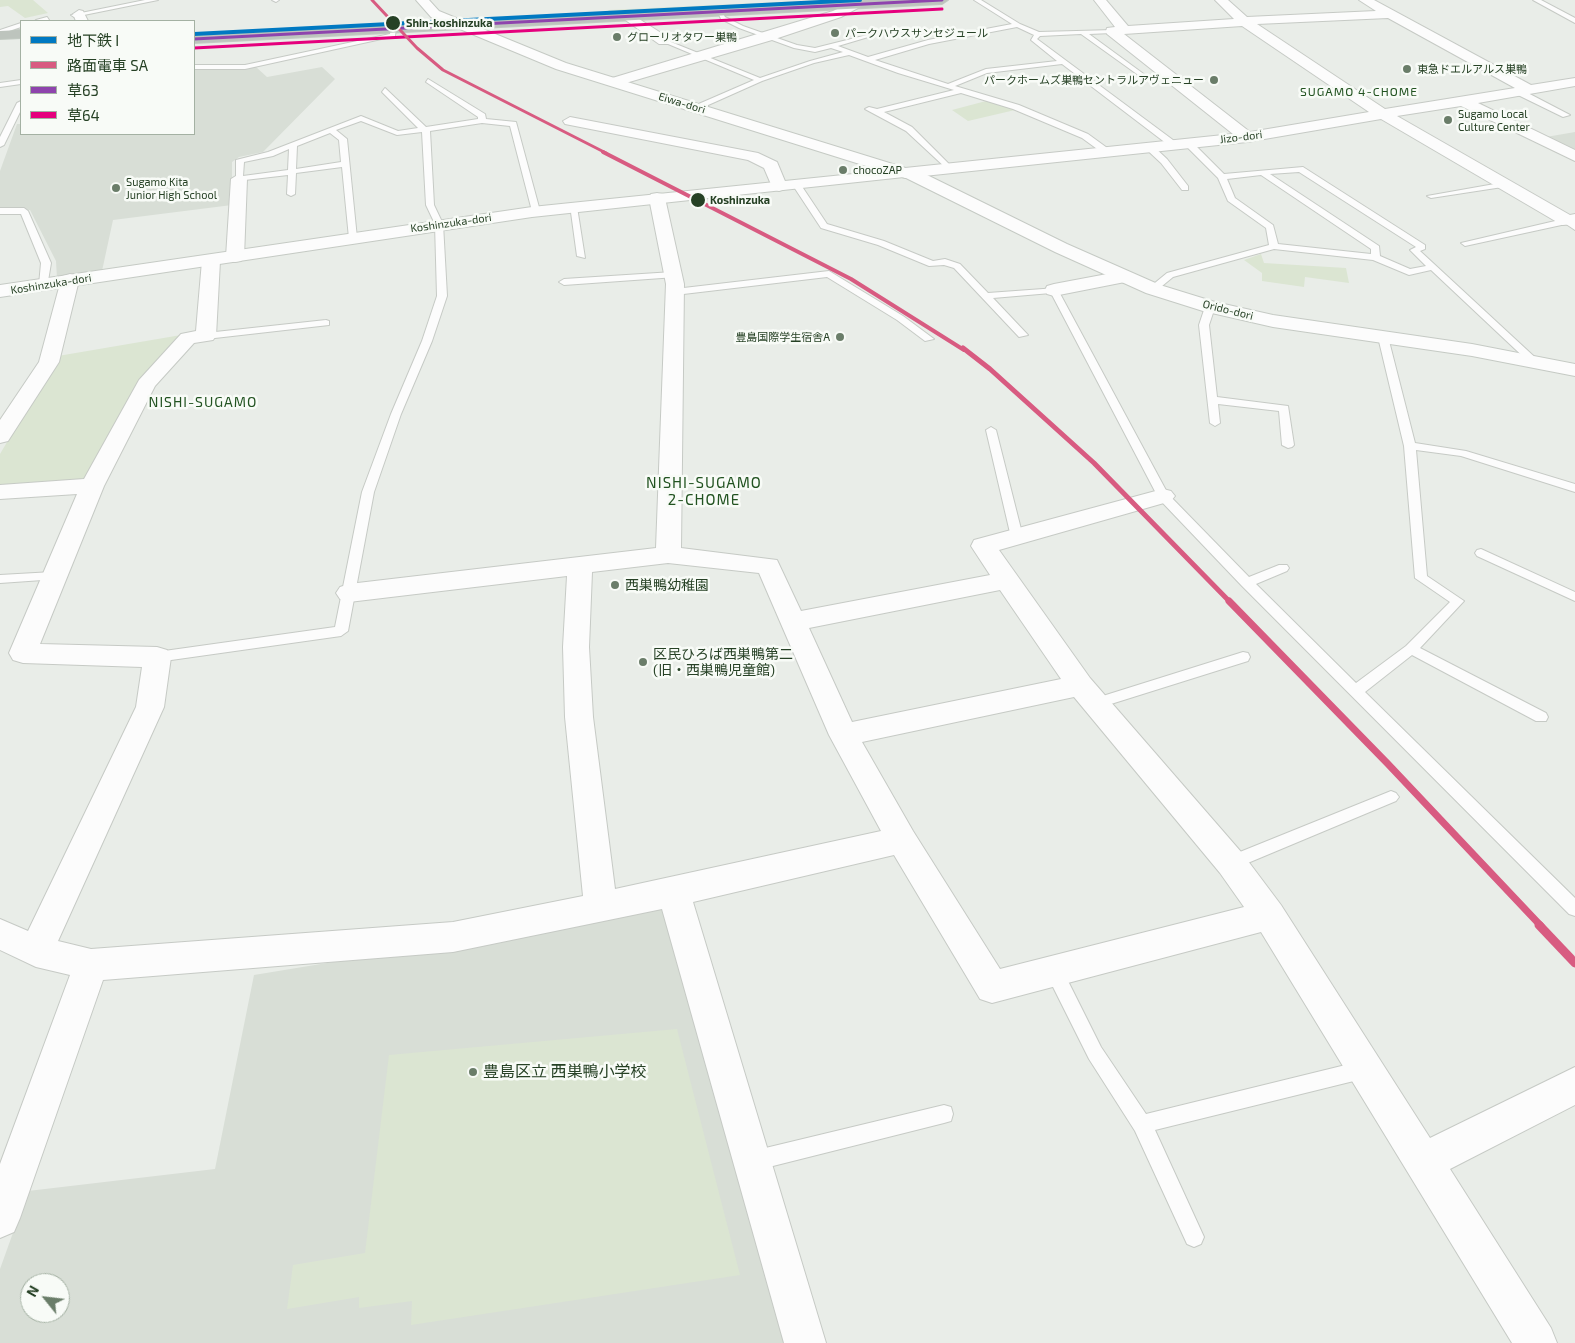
<!DOCTYPE html>
<meta charset="utf-8">
<style>
body{margin:0}
#map{position:relative;width:1575px;height:1343px;overflow:hidden;background:#e9ede8;font-family:"Exo 2","Noto Sans JP",sans-serif}
canvas{display:block}
.legend{position:absolute;left:20px;top:20px;width:175px;height:115px;box-sizing:border-box;background:#f8fbf7;border:1px solid #a4b1a3;margin:0;padding:6px 9px;list-style:none;font-size:15px;color:#264125}
.legend li{display:flex;align-items:center;gap:10px;height:25px}
.legend b{width:25px;border:1px solid #a4b1a3}
.north{position:absolute;left:20px;top:1273px;width:50px;height:50px;box-sizing:border-box;background:#f8fbf7;border:1px solid #a4b1a3;border-radius:50%;rotate:299deg;font-size:14px;font-weight:700;line-height:20px;text-align:center;color:#264125}
.north::after{content:'';display:block;margin:auto;width:18px;height:22px;background:#6a7d69;clip-path:polygon(50% 0,100% 100%,50% 72%,0 100%)}
</style>
<div id="map">
<canvas width="1575" height="1343"></canvas>
<ul class="legend">
<li><b style="height:6px;background:#0079c2"></b>地下鉄 I</li>
<li><b style="height:6px;background:#d85b81"></b>路面電車 SA</li>
<li><b style="height:6px;background:#8e44ad"></b>草63</li>
<li><b style="height:6px;background:#e5007d"></b>草64</li>
</ul>
<div class="north">N</div>
</div>
<script>
const c = document.querySelector('canvas').getContext('2d');
c.lineJoin = 'round';
function fill(path, color) { c.fillStyle = color; c.fill(path, 'evenodd'); }
const poly = rows => new Path2D(rows.map(r => 'M' + r).join(''));
function stroke(path, color, width, dash) { c.strokeStyle = color; c.lineWidth = width; c.lineCap = dash ? 'butt' : 'round'; c.setLineDash(dash || []); c.stroke(path); }
function write(font, color, halo, rows, align = 'center') {
  c.font = font + ' "Exo 2","Noto Sans JP",sans-serif'; c.lineWidth = 5; c.setLineDash([]); c.textBaseline = 'middle'; c.strokeStyle = halo; c.fillStyle = color; for (const [text, x, y, turn = 0] of rows) {
    c.save(); c.translate(x, y); c.rotate((+turn || 0) * Math.PI / 180); c.textAlign = isNaN(turn) ? turn : align; if (halo) c.strokeText(text, 0, 0); c.fillText(text, 0, 0); c.restore();
  }
}
fill(poly([
 [256,67,267,77,322,67,335,79,263,152,239,157,232,162,232,205,113,220,102,271,57,278,56,261,30,210,0,209,0,171,17,124,21,124,21,134,194,134,194,68],
 [1575,132,1575,152,1546,137],
 [667,907,785,1343,0,1343,0,1269,28,1191,215,1169,254,975],
 [30,1283,60,1283,60,1313,30,1313]
]), '#d8ded6');
fill(poly([
 [0,0,33,0,48,13,25,18,8,6,0,7],
 [819,0,868,0,607,12,609,10],
 [986,101,1015,110,968,121,952,110],
 [1261,254,1264,263,1346,268,1349,283,1305,277,1304,287,1262,281,1262,273,1244,260],
 [187,334,87,479,0,486,0,454,58,356],
 [677,1029,740,1275,411,1325,412,1301,359,1308,359,1297,287,1309,293,1265,365,1253,389,1055]
]), '#dbe5d2');
const lane = poly([
 [145,0,158,0,74,17,71,15,145,0],
 [272,0,279,0,276,2,272,0],
 [974,0,981,0,1020,24,1039,32,1114,30,1112,33,1089,34,1145,75,1145,77,1141,77,1081,34,1040,36,1037,39,1177,143,1177,147,1171,147,1062,64,987,73,955,86,1019,105,1088,134,1110,150,1110,154,1104,154,1082,138,1013,109,961,93,884,112,912,127,950,165,951,167,947,169,906,131,865,109,869,107,877,109,954,90,898,73,849,55,814,63,762,81,697,110,694,110,694,106,754,80,661,41,666,40,760,78,810,61,843,52,831,48,815,52,794,48,739,28,721,19,717,10,721,10,725,17,743,26,797,45,815,48,875,33,875,35,838,46,868,57,928,40,1012,24,974,0],
 [1017,27,1034,35,1031,40,1057,61,986,69,948,84,875,60,929,44,1017,27],
 [1533,0,1541,0,1575,18,1575,23,1533,0],
 [47,17,49,20,35,21,36,20,47,17],
 [21,23,21,27,0,34,0,30,21,23],
 [391,27,396,28,395,36,245,69,194,69,194,65,245,65,390,34,391,27],
 [428,79,485,114,486,119,516,122,540,211,536,214,532,211,510,126,482,123,430,131,434,205,443,224,447,296,432,341,401,414,374,492,348,631,341,636,157,662,152,661,150,657,152,653,157,652,335,627,362,492,391,414,422,341,437,296,435,224,426,205,422,132,397,135,361,121,336,130,347,139,357,238,353,241,349,238,342,167,296,173,295,194,291,196,287,194,288,175,236,181,236,160,268,152,361,116,398,131,418,128,382,92,385,88,426,127,478,119,478,117,426,82,428,79],
 [330,133,339,140,341,162,296,169,297,146,330,133],
 [289,149,288,170,243,176,244,162,273,156,289,149],
 [21,80,21,84,0,87,0,83,21,80],
 [1516,90,1522,90,1570,115,1563,117,1516,94,1516,90],
 [21,101,21,110,4,145,0,147,0,137,17,103,21,101],
 [1185,141,1191,141,1224,174,1303,167,1425,245,1425,249,1420,251,1540,362,1539,364,1531,364,1431,270,1409,275,1373,260,1274,249,1173,277,1156,291,1150,291,1150,287,1167,273,1269,245,1266,228,1228,201,1218,178,1185,145,1185,141],
 [1299,172,1416,247,1410,250,1426,266,1410,269,1380,256,1379,246,1270,174,1299,172],
 [1261,175,1371,249,1371,254,1278,244,1273,225,1235,198,1227,179,1261,175],
 [1146,145,1152,145,1167,159,1188,186,1188,190,1182,190,1161,163,1146,149,1146,145],
 [793,182,799,182,827,224,884,241,933,261,945,259,960,264,988,293,1057,288,1168,494,1249,577,1279,565,1287,565,1289,568,1287,571,1256,584,1356,683,1406,646,1450,602,1415,578,1404,446,1378,337,1379,335,1388,337,1415,443,1466,451,1575,484,1575,492,1461,456,1416,450,1427,576,1464,601,1420,648,1546,713,1548,717,1546,721,1536,721,1412,655,1365,692,1575,898,1575,916,1569,914,1242,586,1159,499,1051,293,993,298,1028,335,1019,337,954,268,944,265,929,266,878,245,821,228,792,184,793,182],
 [1506,182,1509,182,1509,186,1431,198,1427,196,1506,182],
 [570,205,577,207,585,258,577,256,570,205],
 [0,208,24,208,28,211,51,263,47,287,39,285,41,263,21,214,0,214,0,208],
 [1568,218,1575,223,1575,230,1566,224,1465,246,1461,243,1568,218],
 [829,271,903,316,934,339,925,341,897,320,827,277,675,295,670,292,675,289,829,271],
 [673,272,678,275,676,277,564,285,559,282,564,279,673,272],
 [1210,304,1215,307,1209,325,1217,397,1288,406,1294,445,1292,447,1288,448,1282,445,1279,411,1218,404,1220,423,1215,426,1210,423,1199,325,1205,307,1210,304],
 [326,320,329,321,329,325,206,339,201,336,206,333,326,320],
 [991,427,996,430,1023,537,1017,541,1011,537,986,430,991,427],
 [1481,549,1575,592,1575,601,1477,556,1475,553,1477,550,1481,549],
 [53,572,57,573,59,576,57,579,0,583,0,575,53,572],
 [1243,652,1248,653,1250,657,1248,661,1095,709,1090,708,1088,704,1090,700,1243,652],
 [1391,791,1396,793,1399,797,1396,801,1231,870,1225,868,1223,863,1225,858,1391,791],
 [1054,963,1060,965,1101,1047,1146,1114,1366,1060,1372,1063,1375,1069,1372,1075,1366,1078,1155,1130,1204,1237,1201,1244,1194,1247,1187,1244,1135,1131,1089,1059,1045,971,1048,965,1054,963],
 [944,1105,951,1107,953,1114,951,1121,944,1123,753,1171,746,1168,743,1161,746,1154,753,1151,944,1105]
]);
const street = poly([
 [1094,0,1106,0,1128,26,1234,19,1215,0,1228,0,1247,17,1376,11,1359,0,1374,0,1531,85,1575,78,1575,86,1478,103,1575,150,1575,161,1461,106,1397,116,1570,215,1575,214,1575,224,1562,225,1381,119,1247,142,905,178,899,176,897,173,899,170,905,168,1233,134,1107,34,1106,31,1107,28,1115,27,1094,0],
 [1388,18,1515,88,1385,109,1257,24,1388,18],
 [1242,26,1369,112,1250,132,1124,34,1242,26],
 [854,1,860,5,858,8,841,17,772,40,619,85,614,86,607,82,609,79,833,11,854,1],
 [79,10,83,11,88,21,76,21,73,14,79,10],
 [628,12,669,38,671,41,669,44,659,44,624,19,622,16,624,13,628,12],
 [570,117,758,153,777,162,787,186,785,189,779,191,773,189,764,168,748,160,565,124,563,121,570,117],
 [239,174,247,179,244,257,241,261,235,262,229,261,226,257,231,179,239,174],
 [657,193,663,194,665,198,684,284,681,548,777,560,801,611,990,575,971,546,974,540,1163,489,1171,491,1175,496,1171,501,999,550,1090,678,1242,853,1281,905,1430,1138,1575,1067,1575,1105,1450,1169,1551,1328,1557,1343,1512,1343,1261,932,992,1003,980,999,894,855,693,902,826,1343,784,1343,662,909,453,952,103,980,20,1218,14,1232,0,1238,0,1164,70,975,36,967,0,950,0,919,28,931,136,707,142,667,23,663,13,660,9,653,77,494,0,499,0,485,84,479,139,380,181,334,196,331,202,261,205,257,211,256,217,257,220,261,216,336,213,340,194,343,155,386,104,486,40,644,157,647,167,650,171,657,164,707,58,941,91,949,453,922,583,896,565,717,563,647,567,576,349,602,340,599,336,593,340,587,349,584,656,548,666,284,649,198,651,194,657,193],
 [668,563,759,573,829,735,881,831,615,889,593,717,589,647,592,572,668,563],
 [1000,590,1061,679,852,722,809,628,1000,590],
 [1074,697,1220,873,1244,907,1000,969,913,831,862,742,1074,697],
 [1123,271,1130,273,1132,277,1130,281,1054,296,1047,294,1045,290,1047,286,1054,284,1123,271],
 [70,274,77,276,79,280,59,362,8,441,0,443,0,420,39,362,61,280,63,276,70,274]
]);
const secondary = poly([
 [416,0,429,0,439,11,566,63,925,174,1067,244,1160,285,1215,302,1273,315,1472,344,1575,364,1575,376,1472,356,1273,327,1203,311,1146,293,1055,252,904,177,532,217,0,297,0,285,532,207,882,171,556,69,431,17,416,0]
]);
const highway = poly([
 [871,0,948,0,942,4,194,43,194,35,871,0],
 [21,30,21,38,0,39,0,31,21,30]
]);
stroke(lane, '#c6cac5', 2);
stroke(street, '#c6cac5', 2);
stroke(secondary, '#c5cac4', 2);
stroke(highway, '#c3cbc3', 2);
fill(lane, '#fcfcfc');
fill(street, '#fcfcfc');
fill(secondary, '#fcfcfc');
fill(highway, '#bdc4bd');
stroke(poly([
 [194,39,942,0]
]), '#8e44ad', 3);
stroke(poly([
 [194,48,942,9]
]), '#e5007d', 3);
stroke(poly([
 [372,0,417,48,443,70,606,153]
]), '#d85b81', 3);
stroke(poly([
 [603,152,851,279,964,350]
]), '#d85b81', 4);
stroke(poly([
 [963,348,990,369,1094,463,1230,602]
]), '#d85b81', 5);
stroke(poly([
 [1229,601,1388,764,1541,926]
]), '#d85b81', 7);
stroke(poly([
 [1539,925,1575,963]
]), '#d85b81', 9);
stroke(poly([
 [194,34,860,0]
]), '#0079c2', 4);
for (const [x, y, r, color] of [
 [393,23,8,"#264125"],
 [835,33,5,"#6a7d69"],
 [617,37,5,"#6a7d69"],
 [1407,69,5,"#6a7d69"],
 [1214,80,5,"#6a7d69"],
 [1448,120,5,"#6a7d69"],
 [843,170,5,"#6a7d69"],
 [116,188,5,"#6a7d69"],
 [698,200,8,"#264125"],
 [840,337,5,"#6a7d69"],
 [615,585,5,"#6a7d69"],
 [643,662,5,"#6a7d69"],
 [473,1072,5,"#6a7d69"]
]) { const dot = new Path2D(); dot.arc(x, y, r, 0, 2 * Math.PI); c.fillStyle = color; c.fill(dot); stroke(dot, '#f8fbf7', 2); }
write('bold 11px', '#264125', '#f8fbf7', [
 ["Shin-koshinzuka",406,23],
 ["Koshinzuka",710,200]
], 'left');
write('11px', '#264125', '#f8fbf7', [
 ["パークハウスサンセジュール",845,33],
 ["グローリオタワー巣鴨",627,37],
 ["東急ドエルアルス巣鴨",1417,69],
 ["パークホームズ巣鴨セントラルアヴェニュー",1204,80,"right"],
 ["Sugamo Local",1458,114],
 ["Culture Center",1458,127],
 ["chocoZAP",853,170],
 ["Sugamo Kita",126,182],
 ["Junior High School",126,195],
 ["豊島国際学生宿舎A",830,337,"right"]
], 'left');
write('11px', '#264125', '#f8fbf7', [
 ["Eiwa-dori",682,103,17],
 ["Jizo-dori",1241,137,-7],
 ["Koshinzuka-dori",451,223,-8],
 ["Koshinzuka-dori",51,284,-9],
 ["Orido-dori",1228,310,14]
]);
c.letterSpacing = '1px';
write('12px', '#225321', '#f8fbf7', [
 ["SUGAMO 4-CHOME",1359,92]
]);
c.letterSpacing = '0px';
c.letterSpacing = '1px';
write('14px', '#225321', '#f8fbf7', [
 ["NISHI-SUGAMO",203,402]
]);
c.letterSpacing = '0px';
write('14px', '#264125', '#f8fbf7', [
 ["西巣鴨幼稚園",625,585],
 ["区民ひろば西巣鴨第二",653,654],
 ["(旧・西巣鴨児童館)",653,670]
], 'left');
c.letterSpacing = '1px';
write('15px', '#225321', '#f8fbf7', [
 ["NISHI-SUGAMO",704,483],
 ["2-CHOME",704,500]
]);
c.letterSpacing = '0px';
write('16px', '#264125', '#f8fbf7', [
 ["豊島区立 西巣鴨小学校",483,1072]
], 'left');
</script>
